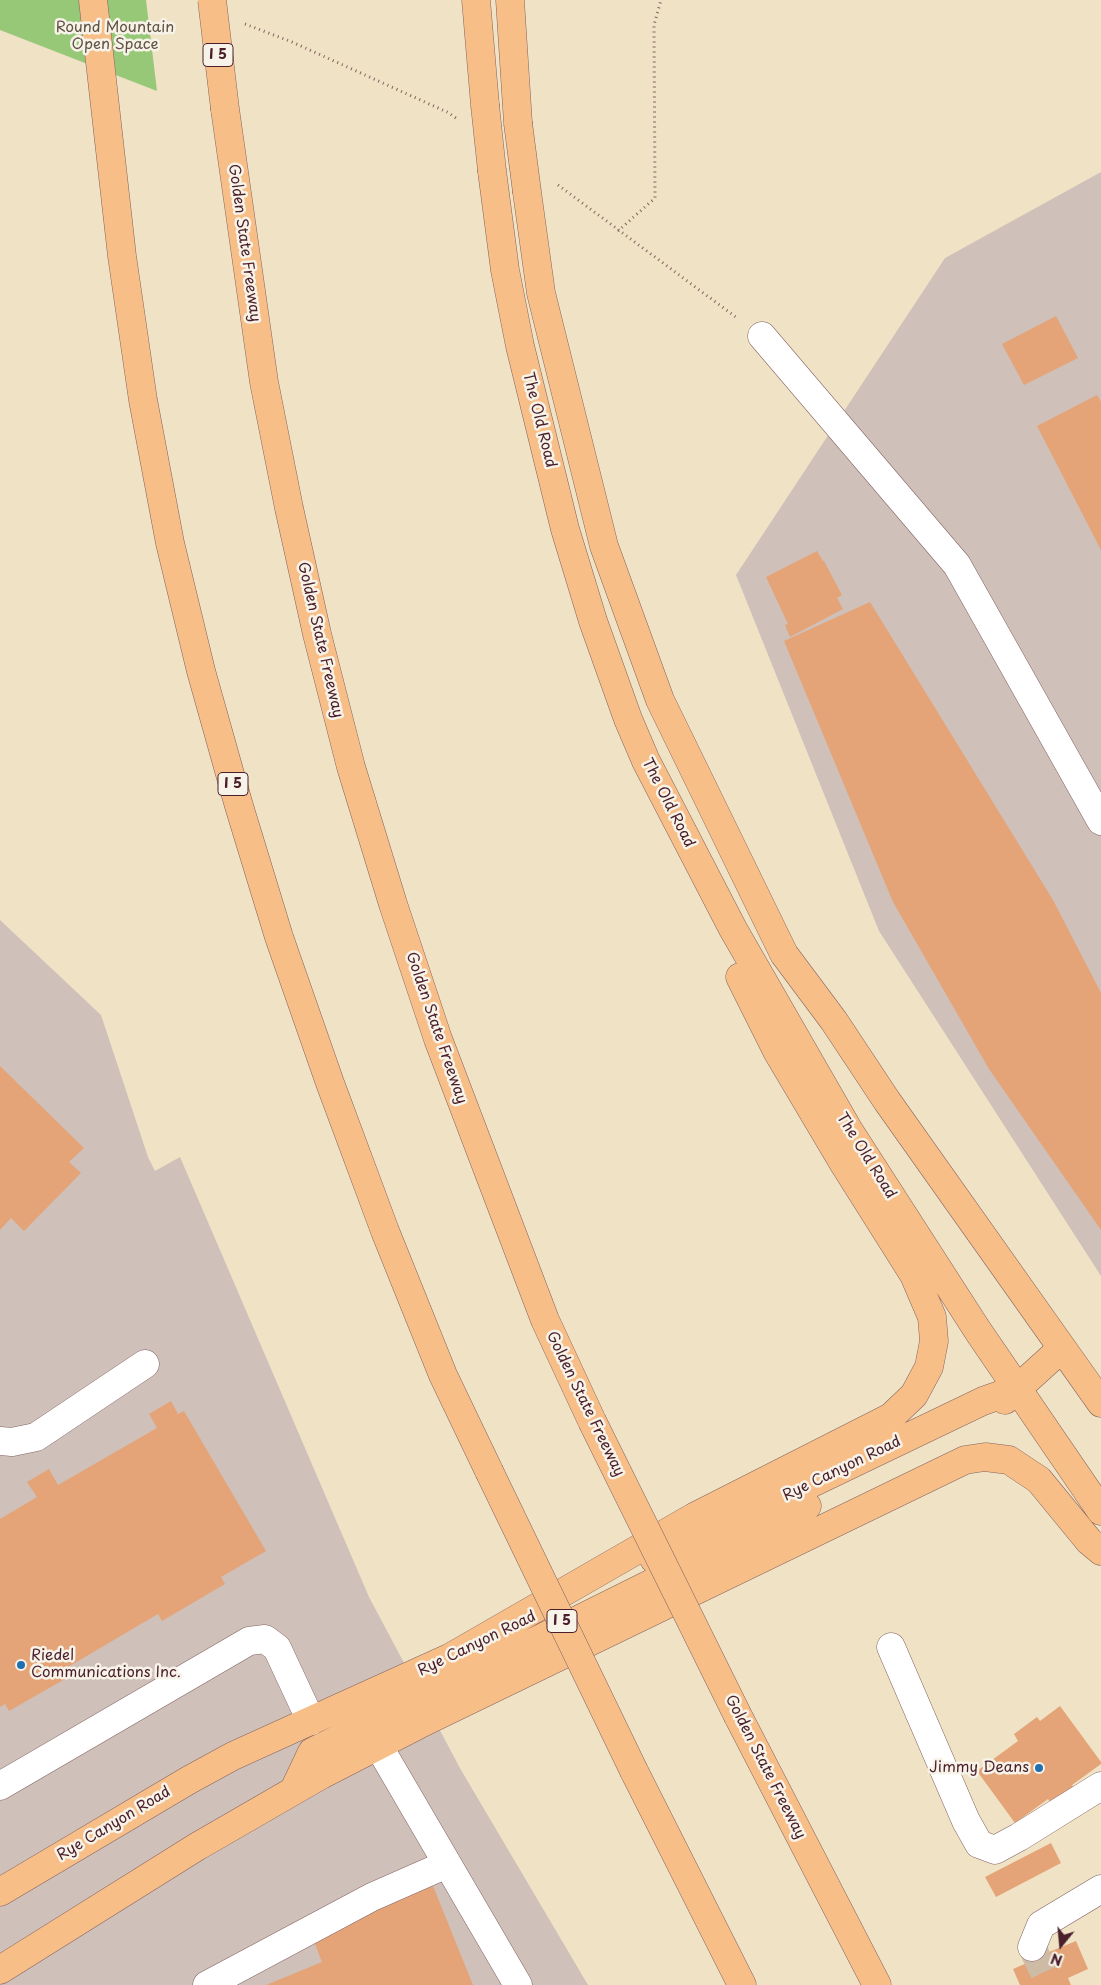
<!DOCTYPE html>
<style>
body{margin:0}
#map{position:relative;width:1101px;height:1985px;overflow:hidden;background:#efe2c5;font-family:"Playpen Sans",sans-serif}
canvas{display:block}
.north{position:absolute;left:1036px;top:1920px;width:50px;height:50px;-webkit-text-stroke:4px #f7f3e8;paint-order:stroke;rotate:197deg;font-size:14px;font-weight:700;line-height:20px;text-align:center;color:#4a1f2b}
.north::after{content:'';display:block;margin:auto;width:18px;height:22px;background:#4a1f2b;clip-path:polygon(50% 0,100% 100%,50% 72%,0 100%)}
</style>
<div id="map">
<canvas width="1101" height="1985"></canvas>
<div class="north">N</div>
</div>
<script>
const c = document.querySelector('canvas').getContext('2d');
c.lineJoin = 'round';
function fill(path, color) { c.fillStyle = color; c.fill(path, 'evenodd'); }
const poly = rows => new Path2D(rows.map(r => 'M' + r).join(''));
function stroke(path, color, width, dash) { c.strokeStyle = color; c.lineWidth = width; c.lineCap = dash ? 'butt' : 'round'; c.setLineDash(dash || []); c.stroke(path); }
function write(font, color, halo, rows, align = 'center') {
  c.font = font + ' "Playpen Sans",sans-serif'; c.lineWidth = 5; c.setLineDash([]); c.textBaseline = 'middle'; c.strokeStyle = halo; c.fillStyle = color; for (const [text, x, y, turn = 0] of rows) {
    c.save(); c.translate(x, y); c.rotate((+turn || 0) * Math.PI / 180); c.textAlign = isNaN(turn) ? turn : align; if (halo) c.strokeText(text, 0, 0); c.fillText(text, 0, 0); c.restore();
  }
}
fill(poly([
 [1101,172,1101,1276,879,931,736,575,945,258],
 [0,920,101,1015,148,1157,155,1171,180,1157,369,1597,461,1770,588,1985,0,1985]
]), '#cfc0ba');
fill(poly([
 [0,0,146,0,157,91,0,30]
]), '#97c877');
fill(poly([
 [1056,316,1078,358,1024,385,1002,344],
 [1097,395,1101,402,1101,550,1037,426],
 [817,551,823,561,824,561,842,595,837,598,843,609,790,637,785,625,788,624,766,577],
 [870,602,1053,900,1101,993,1101,1230,989,1069,893,902,784,641],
 [0,1066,84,1148,69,1162,81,1173,24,1231,11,1218,0,1230],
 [171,1401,178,1414,184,1411,266,1551,221,1577,225,1584,162,1621,158,1614,68,1667,72,1675,9,1711,5,1704,0,1707,0,1519,37,1497,27,1482,49,1469,58,1485,157,1428,149,1414],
 [1060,1706,1101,1762,1101,1764,1072,1785,1076,1791,1054,1807,1048,1799,1015,1823,977,1771,1018,1741,1014,1734,1037,1717,1040,1721],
 [1051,1843,1061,1863,996,1897,985,1877],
 [433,1886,473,1985,266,1985,322,1962,311,1934],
 [1044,1941,1049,1952,1076,1941,1088,1969,1068,1978,1071,1985,1020,1985,1013,1969,1027,1963,1022,1951]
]), '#e4a477');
stroke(poly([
 [1032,1947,1050,1985]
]), '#cebba6', 28, [28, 14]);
const minor = poly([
 [762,336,957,565,1101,821],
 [0,1441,12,1442,36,1437,145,1364],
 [891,1647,966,1821,979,1844,995,1850,1019,1837,1101,1786],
 [378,1745,518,1985],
 [0,1786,249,1641,265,1639,277,1648,311,1721],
 [1032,1947,1041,1925,1101,1889],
 [207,1985,372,1897,447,1864]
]);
const major = poly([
 [476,0,485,105],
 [510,0,518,123],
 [492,171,505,270,520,346,565,529,593,621,628,719,646,761,733,929,848,1129,978,1331,1101,1511],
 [527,192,541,293,604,546,660,700,784,954,834,1021,887,1101,1101,1403],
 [1005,1400,1061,1349],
 [654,1559,983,1401,1017,1389],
 [444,1661,694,1517,891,1417,914,1395,929,1367,934,1341,932,1317,914,1275,844,1164,777,1051,740,977],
 [294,1790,312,1752,807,1506],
 [0,1892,189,1780,233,1756,460,1653],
 [0,1970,198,1846,321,1775,418,1725,965,1460,985,1457,1009,1460,1039,1480,1089,1541,1101,1551]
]);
const highway = poly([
 [93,0,122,256,143,400,170,543,201,671,239,806,279,937,330,1083,385,1231,443,1375,489,1471],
 [225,109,264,382,289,508,317,634,351,767,393,904,438,1039,545,1320,592,1421],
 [738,1716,877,1985],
 [634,1771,742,1985]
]);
stroke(minor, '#846361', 29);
stroke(major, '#846361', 29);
stroke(highway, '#846361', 29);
stroke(poly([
 [245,24,292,42,447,112,456,118],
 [558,185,737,318],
 [618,231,655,198,654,25,661,0]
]), '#846361', 3, [1, 4]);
stroke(minor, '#fff', 28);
stroke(major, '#f7be87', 28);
stroke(highway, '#f7be87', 28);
const majorBridge = poly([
 [485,105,492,171],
 [518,123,527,192]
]);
const highwayBridge = poly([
 [212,0,225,109],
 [592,1421,738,1716],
 [489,1471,634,1771]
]);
stroke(majorBridge, '#846361', 29, []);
stroke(highwayBridge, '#846361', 29, []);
stroke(majorBridge, '#f7be87', 28);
stroke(highwayBridge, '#f7be87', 28);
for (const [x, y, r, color] of [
 [21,1665,5,"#1f6fb2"],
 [1039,1768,5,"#1f6fb2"]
]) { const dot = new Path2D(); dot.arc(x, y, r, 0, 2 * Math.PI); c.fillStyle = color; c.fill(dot); stroke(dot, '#f7f3e8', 2); }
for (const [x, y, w] of [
 [218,55,30],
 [233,784,30],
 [562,1621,30]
]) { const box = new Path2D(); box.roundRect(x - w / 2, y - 11.5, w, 23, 4); c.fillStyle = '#f7f3e8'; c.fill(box); stroke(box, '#4a1f2b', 1); }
write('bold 14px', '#4a1f2b', null, [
 ["I 5",218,55],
 ["I 5",233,784],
 ["I 5",562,1621]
]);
write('15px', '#615242', '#f7f3e8', [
 ["Round Mountain",115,28],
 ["Open Space",115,45]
]);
write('15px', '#4a1f2b', '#f7f3e8', [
 ["Golden State Freeway",244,243,82],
 ["The Old Road",539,420,76],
 ["Golden State Freeway",320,640,77],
 ["The Old Road",668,803,63],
 ["Golden State Freeway",436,1028,71],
 ["The Old Road",866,1156,58],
 ["Golden State Freeway",585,1404,64],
 ["Rye Canyon Road",842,1469,-26],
 ["Rye Canyon Road",477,1644,-26],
 ["Golden State Freeway",765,1767,63],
 ["Rye Canyon Road",114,1824,-31]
]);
write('15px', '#4a1f2b', '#f7f3e8', [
 ["Riedel",31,1656],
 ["Communications Inc.",31,1673],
 ["Jimmy Deans",1029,1768,"right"]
], 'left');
</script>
